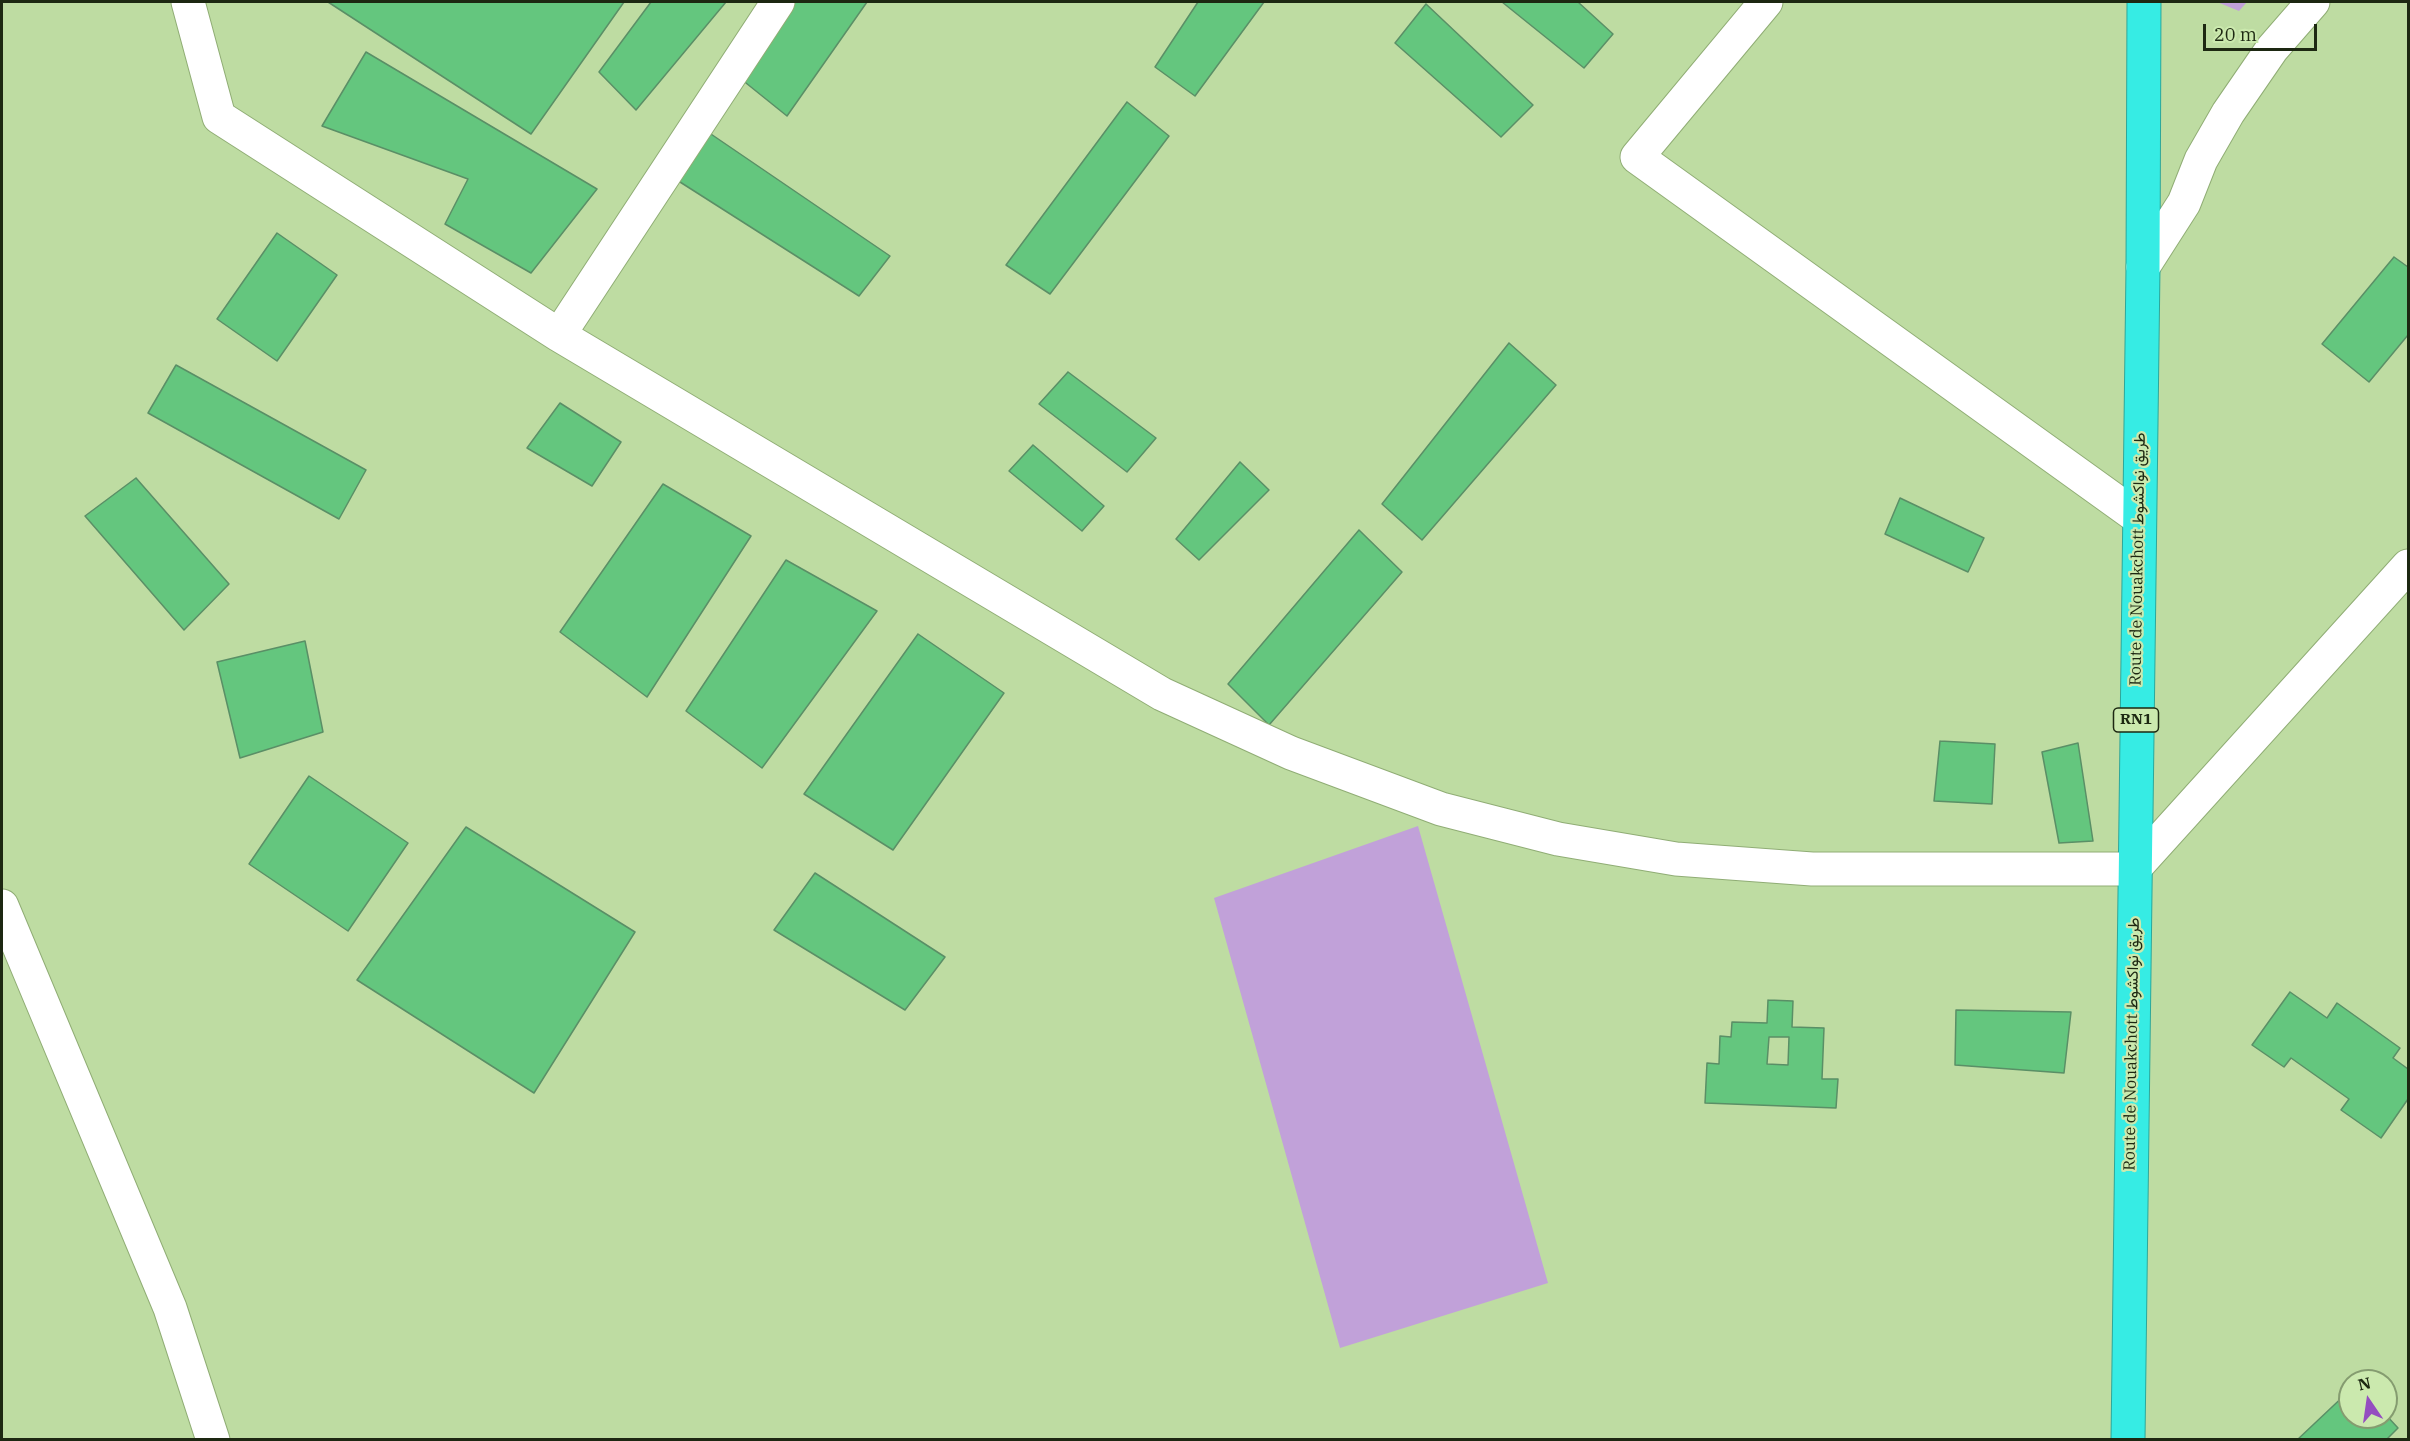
<!DOCTYPE html>
<meta charset="utf-8">
<style>
body{margin:0}
#map{position:relative;width:2410px;height:1441px;overflow:hidden;background:#bedca2;font-family:"IBM Plex Serif",serif}
canvas{display:block}
.frame{position:absolute;inset:0;border:3px solid #1d2812;pointer-events:none}
.north{position:absolute;left:2338px;top:1369px;width:60px;height:60px;box-sizing:border-box;background:#cbe9ae;border:2px solid #859c70;border-radius:50%;rotate:347deg;font-size:16px;font-weight:700;line-height:24px;text-align:center;color:#1d2812}
.north::after{content:'';display:block;margin:auto;width:21px;height:27px;background:#944dc0;clip-path:polygon(50% 0,100% 100%,50% 72%,0 100%)}
.scale{position:absolute;left:2203px;top:24px;width:114px;height:27px;box-sizing:border-box;border:3px solid #1d2812;border-top:0;padding-left:8px;font-size:18px;line-height:21px;white-space:nowrap;color:#1d2812;-webkit-text-stroke:4px #cbe9ae;paint-order:stroke}
</style>
<div id="map">
<canvas width="2410" height="1441"></canvas>
<div class="frame"></div>
<div class="north">N</div>
<div class="scale">20 m</div>
</div>
<script>
const c = document.querySelector('canvas').getContext('2d');
c.lineJoin = 'round';
function fill(path, color) { c.fillStyle = color; c.fill(path, 'evenodd'); }
const poly = rows => new Path2D(rows.map(r => 'M' + r).join(''));
function stroke(path, color, width, dash) { c.strokeStyle = color; c.lineWidth = width; c.lineCap = dash ? 'butt' : 'round'; c.setLineDash(dash || []); c.stroke(path); }
function write(font, color, halo, rows, align = 'center') {
  c.font = font + ' "IBM Plex Serif",Vazirmatn,serif'; c.lineWidth = 4.5; c.setLineDash([]); c.textBaseline = 'middle'; c.strokeStyle = halo; c.fillStyle = color; for (const [text, x, y, turn = 0] of rows) {
    c.save(); c.translate(x, y); c.rotate((+turn || 0) * Math.PI / 180); c.textAlign = isNaN(turn) ? turn : align; if (halo) c.strokeText(text, 0, 0); c.fillText(text, 0, 0); c.restore();
  }
}
fill(poly([
 [2217,2,2247,2,2239,11],
 [1418,826,1548,1283,1340,1348,1214,898]
]), '#c1a1d9');
const building = poly([
 [328,2,624,2,531,134,328,2],
 [651,2,726,2,636,110,599,72,651,2],
 [794,2,867,2,787,116,741,79,794,2],
 [1198,2,1264,2,1195,96,1155,67,1198,2],
 [1502,2,1578,2,1613,34,1584,68,1502,2],
 [1426,4,1533,105,1501,137,1395,43,1426,4],
 [366,52,597,189,531,273,445,224,468,179,322,126,366,52],
 [1127,102,1169,136,1050,294,1006,265,1127,102],
 [705,130,890,256,859,296,669,175,705,130],
 [277,233,337,275,277,361,217,319,277,233],
 [2394,257,2408,267,2408,335,2369,382,2322,344,2394,257],
 [1509,343,1556,385,1422,540,1382,504,1509,343],
 [176,365,366,470,339,519,148,413,176,365],
 [1068,372,1156,438,1127,472,1039,404,1068,372],
 [560,403,621,442,592,486,527,448,560,403],
 [1033,445,1104,506,1082,531,1009,471,1033,445],
 [1240,462,1269,490,1199,560,1176,539,1240,462],
 [136,478,229,584,184,630,85,516,136,478],
 [663,484,751,536,647,697,560,632,663,484],
 [1900,498,1984,538,1968,572,1885,534,1900,498],
 [1359,530,1402,572,1269,725,1228,684,1359,530],
 [786,560,877,611,762,768,686,711,786,560],
 [918,634,1004,693,893,850,804,794,918,634],
 [305,641,323,732,240,758,217,662,305,641],
 [1940,741,1995,744,1992,804,1934,801,1940,741],
 [2078,743,2093,841,2059,843,2042,752,2078,743],
 [309,776,408,843,348,931,249,864,309,776],
 [466,827,635,932,534,1093,357,980,466,827],
 [815,873,945,957,905,1010,774,930,815,873],
 [2290,992,2327,1018,2337,1003,2400,1048,2393,1058,2408,1069,2408,1099,2381,1138,2341,1110,2349,1099,2291,1058,2284,1067,2252,1045,2290,992],
 [1768,1000,1793,1001,1792,1027,1824,1028,1822,1079,1838,1079,1836,1108,1705,1103,1707,1063,1719,1064,1720,1036,1731,1037,1732,1022,1767,1023,1768,1000],
 [1769,1037,1789,1037,1788,1065,1767,1064,1769,1037],
 [1956,1010,2071,1012,2064,1073,1955,1065,1956,1010],
 [2350,1390,2350,1417,2386,1417,2386,1415,2398,1428,2386,1440,2297,1440,2350,1390]
]);
fill(building, '#64c67e');
stroke(building, '#5a8f66', 1.5);
const street = poly([
 [188,2,219,117,559,335,1162,694,1291,753,1441,809,1558,839,1676,859,1812,869,2134,869,2408,566],
 [1766,2,1637,157,2139,518],
 [2143,267,2184,203,2201,160,2228,113,2272,49,2313,2],
 [559,335,778,2],
 [2,906,170,1308,213,1440]
]);
const highway = poly([
 [2128,1440,2143,267,2144,2]
]);
stroke(street, '#90ad75', 35);
stroke(highway, '#2da79a', 35);
stroke(street, '#fff', 33);
stroke(highway, '#36ece4', 33);
for (const [x, y, w] of [
 [2136,720,45]
]) { const box = new Path2D(); box.roundRect(x - w / 2, y - 12, w, 24, 4.5); c.fillStyle = '#cbe9ae'; c.fill(box); stroke(box, '#1d2812', 1.5); }
write('bold 15px', '#1d2812', null, [
 ["RN1",2136,720]
]);
write('16px', '#1d2812', '#cbe9ae', [
 ["Route de Nouakchott طريق نواكشوط",2138,559,-89],
 ["Route de Nouakchott طريق نواكشوط",2132,1044,-89]
]);
</script>
